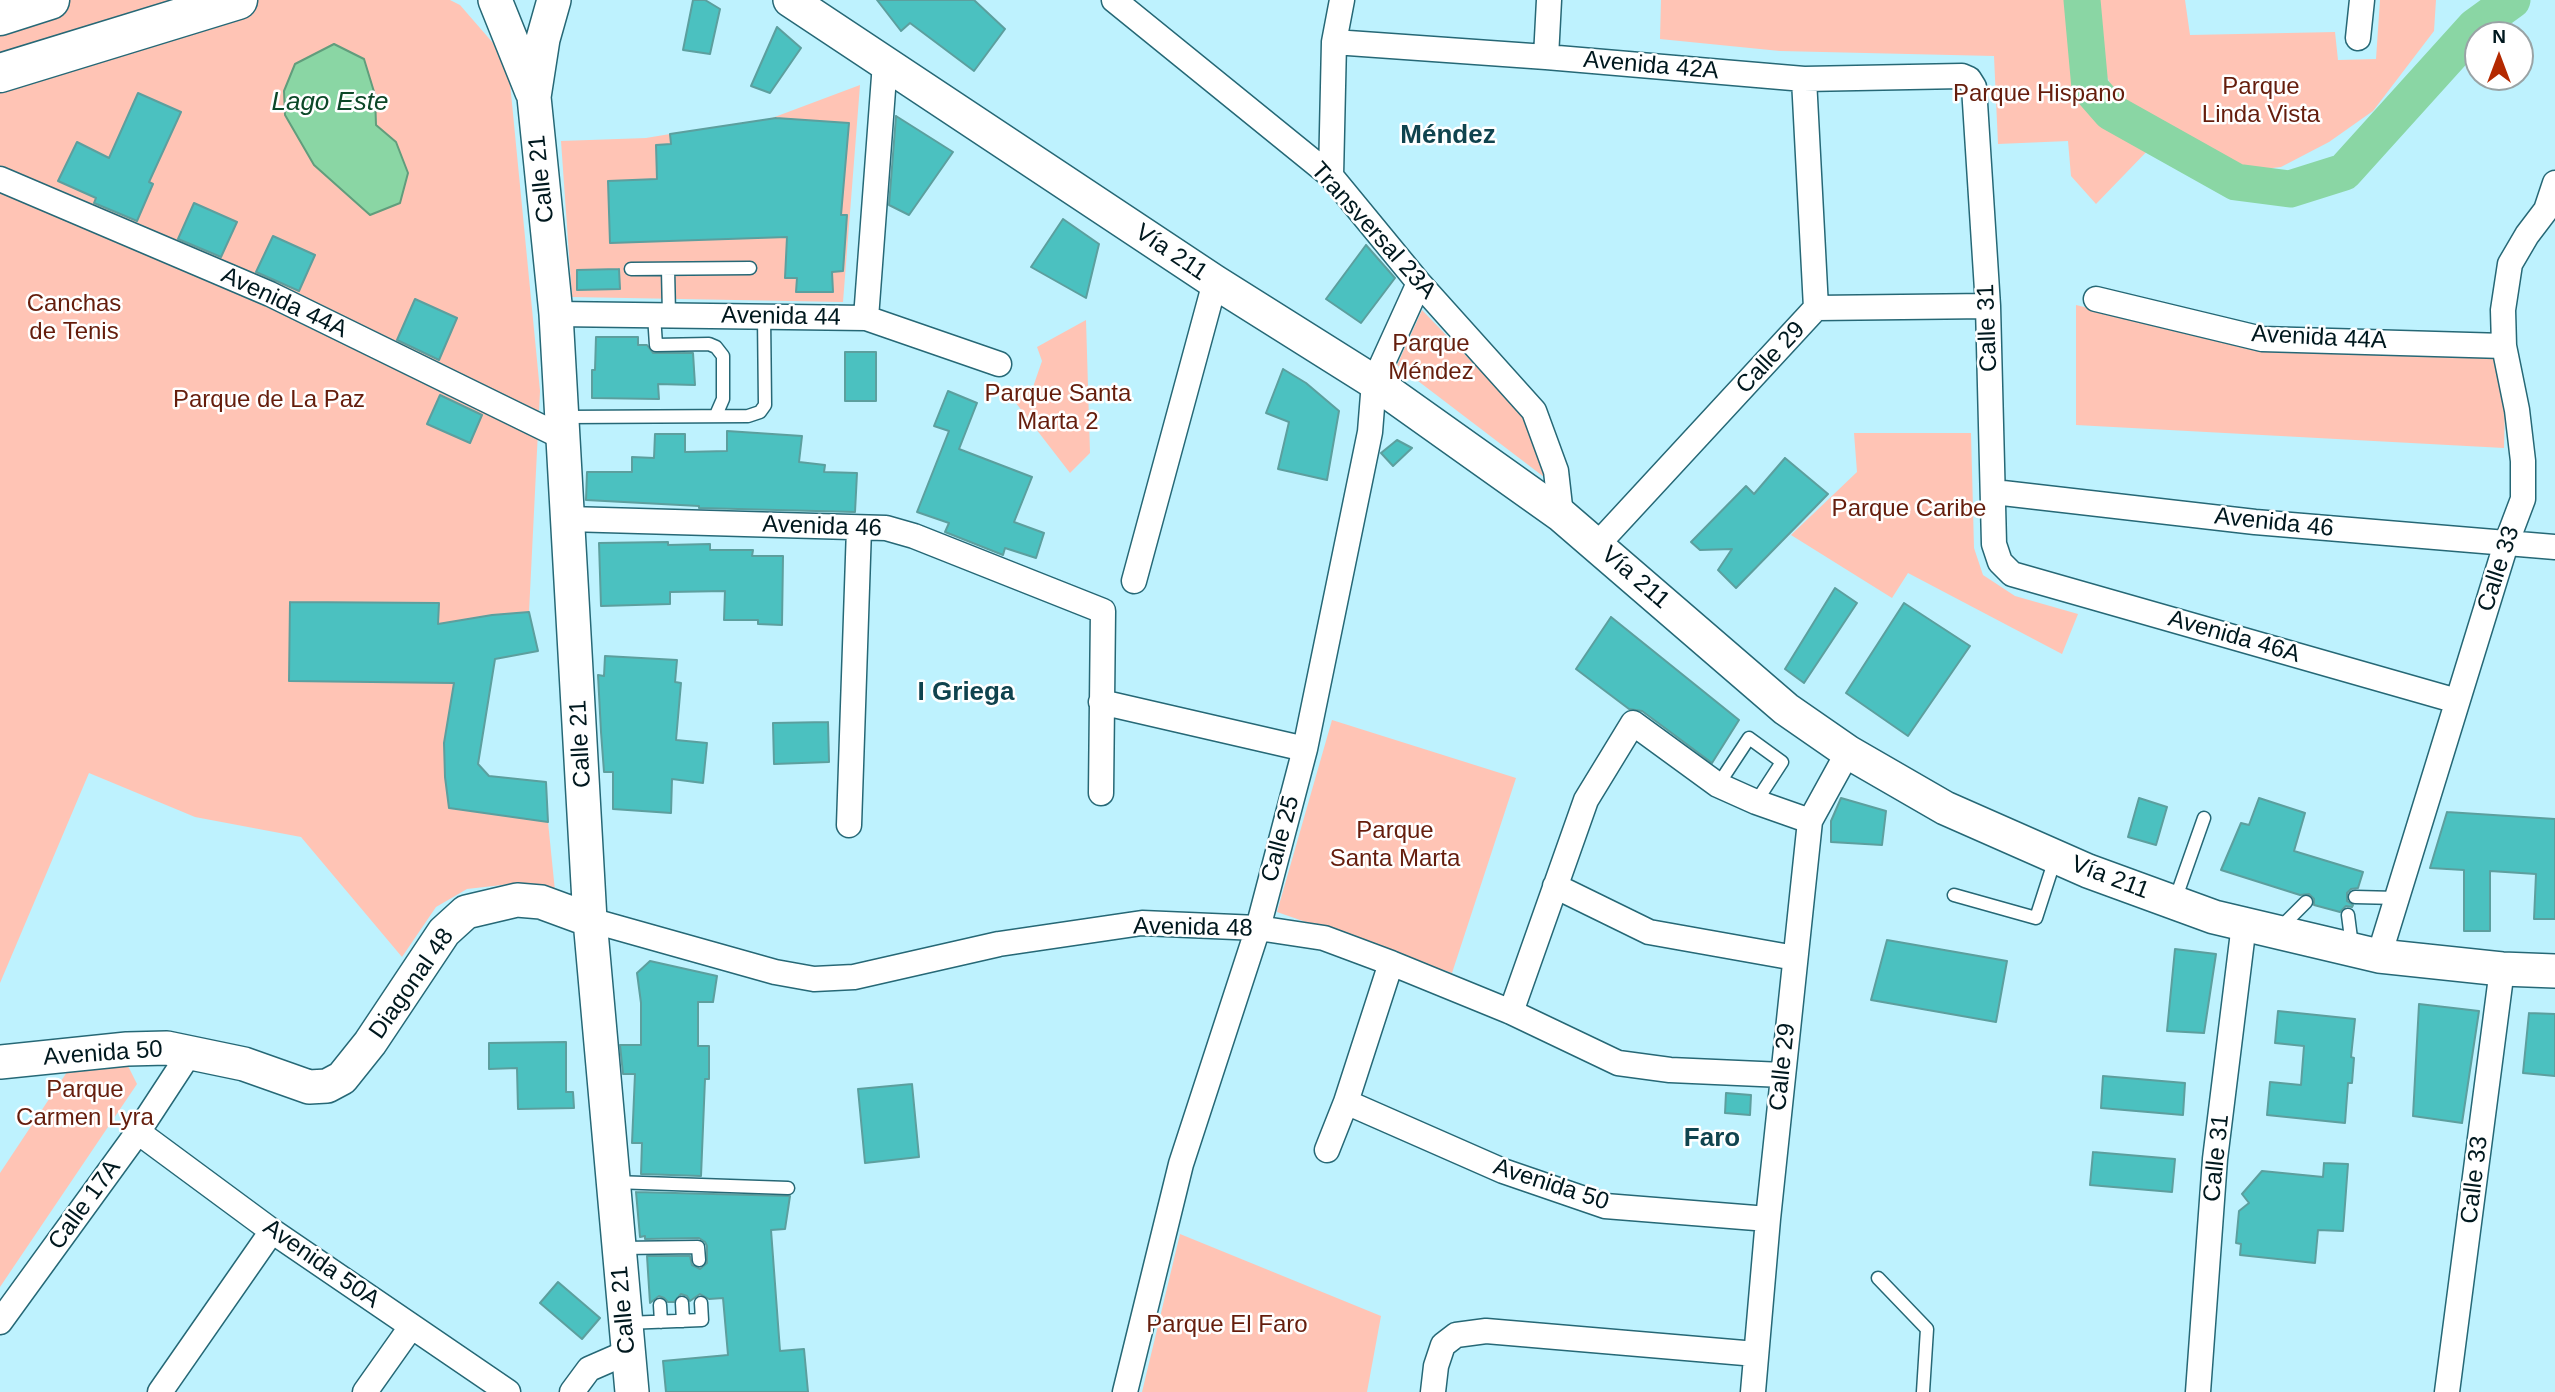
<!DOCTYPE html>
<meta charset="utf-8">
<style>
body{margin:0}
#map{position:relative;width:2555px;height:1392px;overflow:hidden;background:#bef2fe;font-family:Arial,sans-serif}
canvas{display:block}
.north{position:absolute;left:2464px;top:21px;width:70px;height:70px;box-sizing:border-box;background:#fff;border:2px solid #99a3a5;border-radius:50%;rotate:0deg;font-size:19px;font-weight:700;line-height:28px;text-align:center;color:#00181e}
.north::after{content:'';display:block;margin:auto;width:24px;height:32px;background:#b42900;clip-path:polygon(50% 0,100% 100%,50% 72%,0 100%)}
</style>
<div id="map">
<canvas width="2555" height="1392"></canvas>
<div class="north">N</div>
</div>
<script>
const c = document.querySelector('canvas').getContext('2d');
c.lineJoin = 'round';
function fill(path, color) { c.fillStyle = color; c.fill(path, 'evenodd'); }
const poly = rows => new Path2D(rows.map(r => 'M' + r).join(''));
function stroke(path, color, width, dash) { c.strokeStyle = color; c.lineWidth = width; c.lineCap = dash ? 'butt' : 'round'; c.setLineDash(dash || []); c.stroke(path); }
function write(font, color, halo, rows, align = 'center') {
  c.font = font + ' Arial,sans-serif'; c.lineWidth = 5; c.setLineDash([]); c.textBaseline = 'middle'; c.strokeStyle = halo; c.fillStyle = color; for (const [text, x, y, turn = 0] of rows) {
    c.save(); c.translate(x, y); c.rotate((+turn || 0) * Math.PI / 180); c.textAlign = isNaN(turn) ? turn : align; if (halo) c.strokeText(text, 0, 0); c.fillText(text, 0, 0); c.restore();
  }
}
fill(poly([
 [0,0,450,0,460,5,493,43,510,83,540,391,529,612,451,622,455,665,450,808,548,822,555,891,511,884,467,889,436,907,402,957,301,837,195,817,89,773,0,983],
 [1661,0,2075,0,2081,87,2104,115,2154,144,2096,204,2071,176,2068,141,1998,144,1994,56,1780,51,1660,39],
 [2097,0,2185,0,2190,35,2335,32,2338,60,2376,59,2380,0,2436,0,2434,31,2373,111,2329,142,2281,167,2247,171,2202,150,2148,119,2113,90,2103,68],
 [860,85,843,302,572,297,561,141,646,138,670,134,671,144,656,145,774,156,772,118],
 [709,177,773,237,610,243,608,181],
 [2076,305,2251,348,2493,358,2501,381,2505,408,2504,448,2076,425],
 [1422,310,1528,420,1548,480,1397,365],
 [1086,320,1090,453,1070,473,1009,394,1022,393,1033,387,1042,361,1037,347],
 [1854,433,1971,433,1974,548,1983,575,2015,596,2078,614,2062,654,1908,573,1892,598,1791,535,1857,472],
 [1332,720,1516,778,1452,973,1277,912],
 [127,1064,137,1084,0,1287,0,1173,67,1072],
 [1180,1234,1381,1316,1367,1392,1142,1392]
]), '#ffc4b5');
const water = poly([
 [334,44,364,59,375,95,376,125,396,142,408,173,400,203,370,215,314,165,285,115,284,91,295,64,334,44]
]);
fill(water, '#8ad6a4');
stroke(water, '#619d7c', 2);
stroke(poly([
 [2082,0,2090,88,2111,112,2236,182,2290,189,2344,172,2475,27,2512,0]
]), '#8ad6a4', 37);
const building = poly([
 [693,0,705,0,720,9,710,54,683,50,693,0],
 [877,0,974,0,1005,29,974,71,910,23,901,31,877,0],
 [777,27,801,48,770,93,751,86,777,27],
 [138,93,181,112,149,182,153,184,137,221,94,203,96,198,58,181,77,142,109,158,138,93],
 [896,116,953,152,909,215,889,205,896,116],
 [776,118,849,123,841,215,847,215,843,271,832,272,833,292,796,292,797,278,785,278,787,237,610,243,608,181,657,179,656,145,671,144,670,134,776,118],
 [194,203,237,222,221,257,178,239,194,203],
 [1063,219,1099,244,1086,298,1031,267,1063,219],
 [273,236,315,255,299,291,256,272,273,236],
 [1366,245,1395,278,1361,323,1326,299,1366,245],
 [619,269,620,289,577,290,577,270,619,269],
 [415,299,457,318,439,360,397,340,415,299],
 [596,337,638,337,638,345,647,345,653,353,693,353,695,385,658,384,659,399,592,398,592,370,595,370,596,337],
 [845,352,876,352,876,401,845,401,845,352],
 [1283,369,1306,383,1339,411,1327,480,1278,469,1289,422,1266,413,1283,369],
 [948,391,977,403,959,449,1032,477,1014,522,1044,533,1036,558,1005,548,1003,555,945,532,949,523,917,512,949,431,934,426,948,391],
 [440,395,482,415,470,443,427,424,440,395],
 [727,431,802,436,799,462,825,465,824,472,857,473,855,512,699,508,699,506,586,500,587,472,632,472,632,457,654,458,655,434,685,434,685,452,727,451,727,431],
 [1397,440,1412,448,1393,466,1381,453,1397,440],
 [1785,458,1828,494,1736,588,1718,570,1732,549,1700,550,1691,542,1746,486,1754,494,1785,458],
 [668,542,668,545,710,544,710,550,753,550,752,556,783,556,782,625,758,624,758,620,724,620,725,591,670,592,670,604,601,606,599,543,668,542],
 [1835,588,1857,603,1804,683,1785,669,1835,588],
 [290,602,439,603,438,624,492,615,529,612,538,651,495,659,478,764,489,776,546,782,548,822,449,808,445,777,444,743,454,683,289,681,290,602],
 [1904,603,1970,646,1908,736,1846,693,1904,603],
 [1611,617,1739,720,1712,763,1642,711,1629,709,1576,669,1611,617],
 [605,656,677,660,675,682,681,683,676,740,707,743,703,783,672,779,671,813,613,809,613,772,604,772,601,732,598,675,604,676,605,656],
 [828,722,829,762,774,764,773,723,828,722],
 [1841,798,1886,811,1882,845,1831,842,1831,821,1841,798],
 [2139,798,2167,807,2156,845,2128,837,2139,798],
 [2259,798,2305,813,2294,851,2363,872,2358,888,2351,889,2347,893,2347,901,2353,905,2352,907,2346,906,2340,912,2314,905,2314,899,2309,894,2300,895,2221,870,2241,823,2249,825,2259,798],
 [2447,812,2555,819,2555,919,2534,919,2536,874,2490,871,2490,931,2464,931,2464,870,2430,868,2447,812],
 [1887,940,2007,961,1996,1022,1871,1000,1887,940],
 [2175,949,2216,954,2204,1033,2167,1031,2175,949],
 [650,961,717,976,713,1002,698,1002,698,1046,709,1046,709,1079,705,1079,701,1176,641,1174,642,1143,632,1143,635,1074,623,1074,620,1045,641,1045,641,1003,637,973,650,961],
 [2419,1004,2479,1011,2462,1123,2413,1116,2419,1004],
 [2278,1011,2355,1019,2351,1057,2354,1058,2352,1083,2348,1083,2345,1123,2267,1115,2270,1082,2301,1085,2304,1046,2275,1043,2278,1011],
 [2529,1013,2555,1014,2555,1076,2523,1073,2529,1013],
 [566,1042,566,1092,573,1092,574,1108,518,1109,517,1068,489,1069,489,1043,566,1042],
 [2103,1076,2185,1083,2183,1115,2101,1108,2103,1076],
 [912,1084,919,1157,865,1163,858,1089,912,1084],
 [1726,1093,1751,1095,1750,1115,1725,1113,1726,1093],
 [2093,1152,2175,1159,2172,1192,2090,1185,2093,1152],
 [2324,1163,2348,1164,2343,1231,2318,1230,2315,1263,2240,1255,2241,1244,2236,1243,2239,1211,2249,1203,2242,1194,2262,1171,2323,1177,2324,1163],
 [636,1192,790,1196,785,1229,771,1230,780,1351,804,1349,808,1392,666,1392,663,1361,728,1355,723,1298,709,1299,700,1294,690,1301,687,1296,681,1294,674,1302,668,1302,664,1298,659,1296,650,1303,647,1256,690,1256,692,1265,700,1269,707,1263,707,1246,705,1242,699,1238,645,1239,645,1236,640,1237,636,1192],
 [558,1282,600,1318,582,1339,540,1303,558,1282]
]);
fill(building, '#4bc1c0');
stroke(building, '#5c9f9e', 2);
const lane = poly([
 [631,269,750,268],
 [668,269,669,315],
 [654,315,656,345,709,344,716,347,723,356,723,399,716,415],
 [565,417,748,416,760,412,765,405,764,316],
 [1718,785,1749,738,1782,762,1756,802],
 [1954,895,2036,918,2055,859],
 [2355,897,2397,898],
 [2174,903,2204,818],
 [2348,915,2352,946],
 [2279,929,2306,902],
 [614,1182,788,1188],
 [621,1248,698,1247,699,1260],
 [1878,1278,1927,1329,1923,1392],
 [682,1303,683,1321],
 [660,1305,661,1322],
 [626,1323,702,1320,701,1303]
]);
const street = poly([
 [1114,0,1331,176,1419,283,1534,411,1556,471,1561,515],
 [2358,38,2362,0],
 [1334,42,1546,57,1804,79,1962,76,1969,79,1974,87,1988,306,1994,544,2000,562,2012,574,2457,701],
 [1546,57,1549,0],
 [1331,176,1334,42,1342,0],
 [0,179,270,294,564,438],
 [2096,299,2262,339,2504,346],
 [1816,308,1988,306],
 [556,314,866,318,999,364],
 [866,318,885,63],
 [1994,492,2255,522,2555,547],
 [568,519,886,528,914,536,1103,611,1101,793],
 [1597,545,1816,308,1804,79],
 [1134,581,1215,282],
 [1101,702,1305,749],
 [849,825,859,528],
 [1555,886,1649,932,1795,958],
 [590,920,775,972,814,979,854,977,999,944,1142,923,1258,928,1324,938,1391,963,1511,1012,1618,1063,1670,1070,1783,1075],
 [2379,956,2506,544,2523,499,2523,461,2517,410,2504,346,2503,310,2510,264,2527,235,2546,210,2555,183],
 [1511,1012,1586,800,1633,723,1718,785,1756,802,1810,821],
 [1346,1102,1503,1171,1605,1206,1768,1219],
 [138,1132,272,1231,508,1392],
 [1327,1150,1346,1102,1391,963],
 [0,1322,138,1132,191,1051],
 [160,1392,272,1231],
 [365,1392,411,1327],
 [572,1392,589,1369,628,1352],
 [1125,1392,1181,1164,1258,928,1305,749,1370,432,1374,382,1419,283],
 [1433,1392,1436,1366,1443,1345,1456,1335,1486,1331,1756,1354],
 [1753,1392,1768,1219,1810,821,1848,752],
 [2198,1392,2215,1159,2244,924],
 [2447,1392,2502,969]
]);
const secondary = poly([
 [495,0,532,92],
 [554,0,543,39,534,97,556,314,590,920,632,1392],
 [790,0,1215,282,1374,382,1561,515,1786,709,1848,752,1945,808,2088,871,2214,917,2379,956,2502,969,2555,971],
 [0,1062,127,1049,167,1048,244,1064,309,1087,327,1086,342,1078,370,1043,444,932,466,912,517,900,541,902,590,920]
]);
const highway = poly([
 [0,16,50,0],
 [0,73,238,0]
]);
stroke(lane, '#266876', 15);
stroke(street, '#266876', 27);
stroke(secondary, '#266876', 36);
stroke(highway, '#266876', 41);
stroke(lane, '#fff', 12);
stroke(street, '#fff', 24);
stroke(secondary, '#fff', 33);
stroke(highway, '#fff', 38);
write('24px', '#00181e', '#fff', [
 ["Avenida 42A",1651,66,5],
 ["Calle 21",542,179,-96],
 ["Transversal 23A",1373,231,48],
 ["Vía 211",1171,253,34],
 ["Avenida 44A",284,303,25],
 ["Avenida 44",781,317,1],
 ["Calle 31",1988,328,-92],
 ["Avenida 44A",2319,338,3],
 ["Calle 29",1771,358,-47],
 ["Avenida 46",2274,523,6],
 ["Avenida 46",822,527,2],
 ["Calle 33",2499,569,-72],
 ["Vía 211",1635,578,41],
 ["Avenida 46A",2234,637,16],
 ["Calle 21",581,744,-93],
 ["Calle 25",1281,839,-75],
 ["Vía 211",2110,878,21],
 ["Avenida 48",1193,928,1],
 ["Diagonal 48",412,984,-55],
 ["Avenida 50",103,1054,-4],
 ["Calle 29",1783,1067,-84],
 ["Calle 31",2217,1158,-84],
 ["Calle 33",2475,1180,-83],
 ["Avenida 50",1551,1185,18],
 ["Calle 17A",85,1205,-54],
 ["Avenida 50A",321,1264,35],
 ["Calle 21",624,1310,-95]
]);
write('24px', '#651d0c', '#fff', [
 ["Parque",2261,87],
 ["Linda Vista",2261,115],
 ["Parque Hispano",2039,94],
 ["Canchas",74,304],
 ["de Tenis",74,332],
 ["Parque",1431,344],
 ["Méndez",1431,372],
 ["Parque Santa",1058,394],
 ["Marta 2",1058,422],
 ["Parque de La Paz",269,400],
 ["Parque Caribe",1909,509],
 ["Parque",1395,831],
 ["Santa Marta",1395,859],
 ["Parque",85,1090],
 ["Carmen Lyra",85,1118],
 ["Parque El Faro",1227,1325]
]);
write('italic 26px', '#0c4828', '#fff', [
 ["Lago Este",330,103]
]);
write('bold 26px', '#0f434e', '#fff', [
 ["Méndez",1448,136],
 ["I Griega",966,693],
 ["Faro",1712,1139]
]);
</script>
